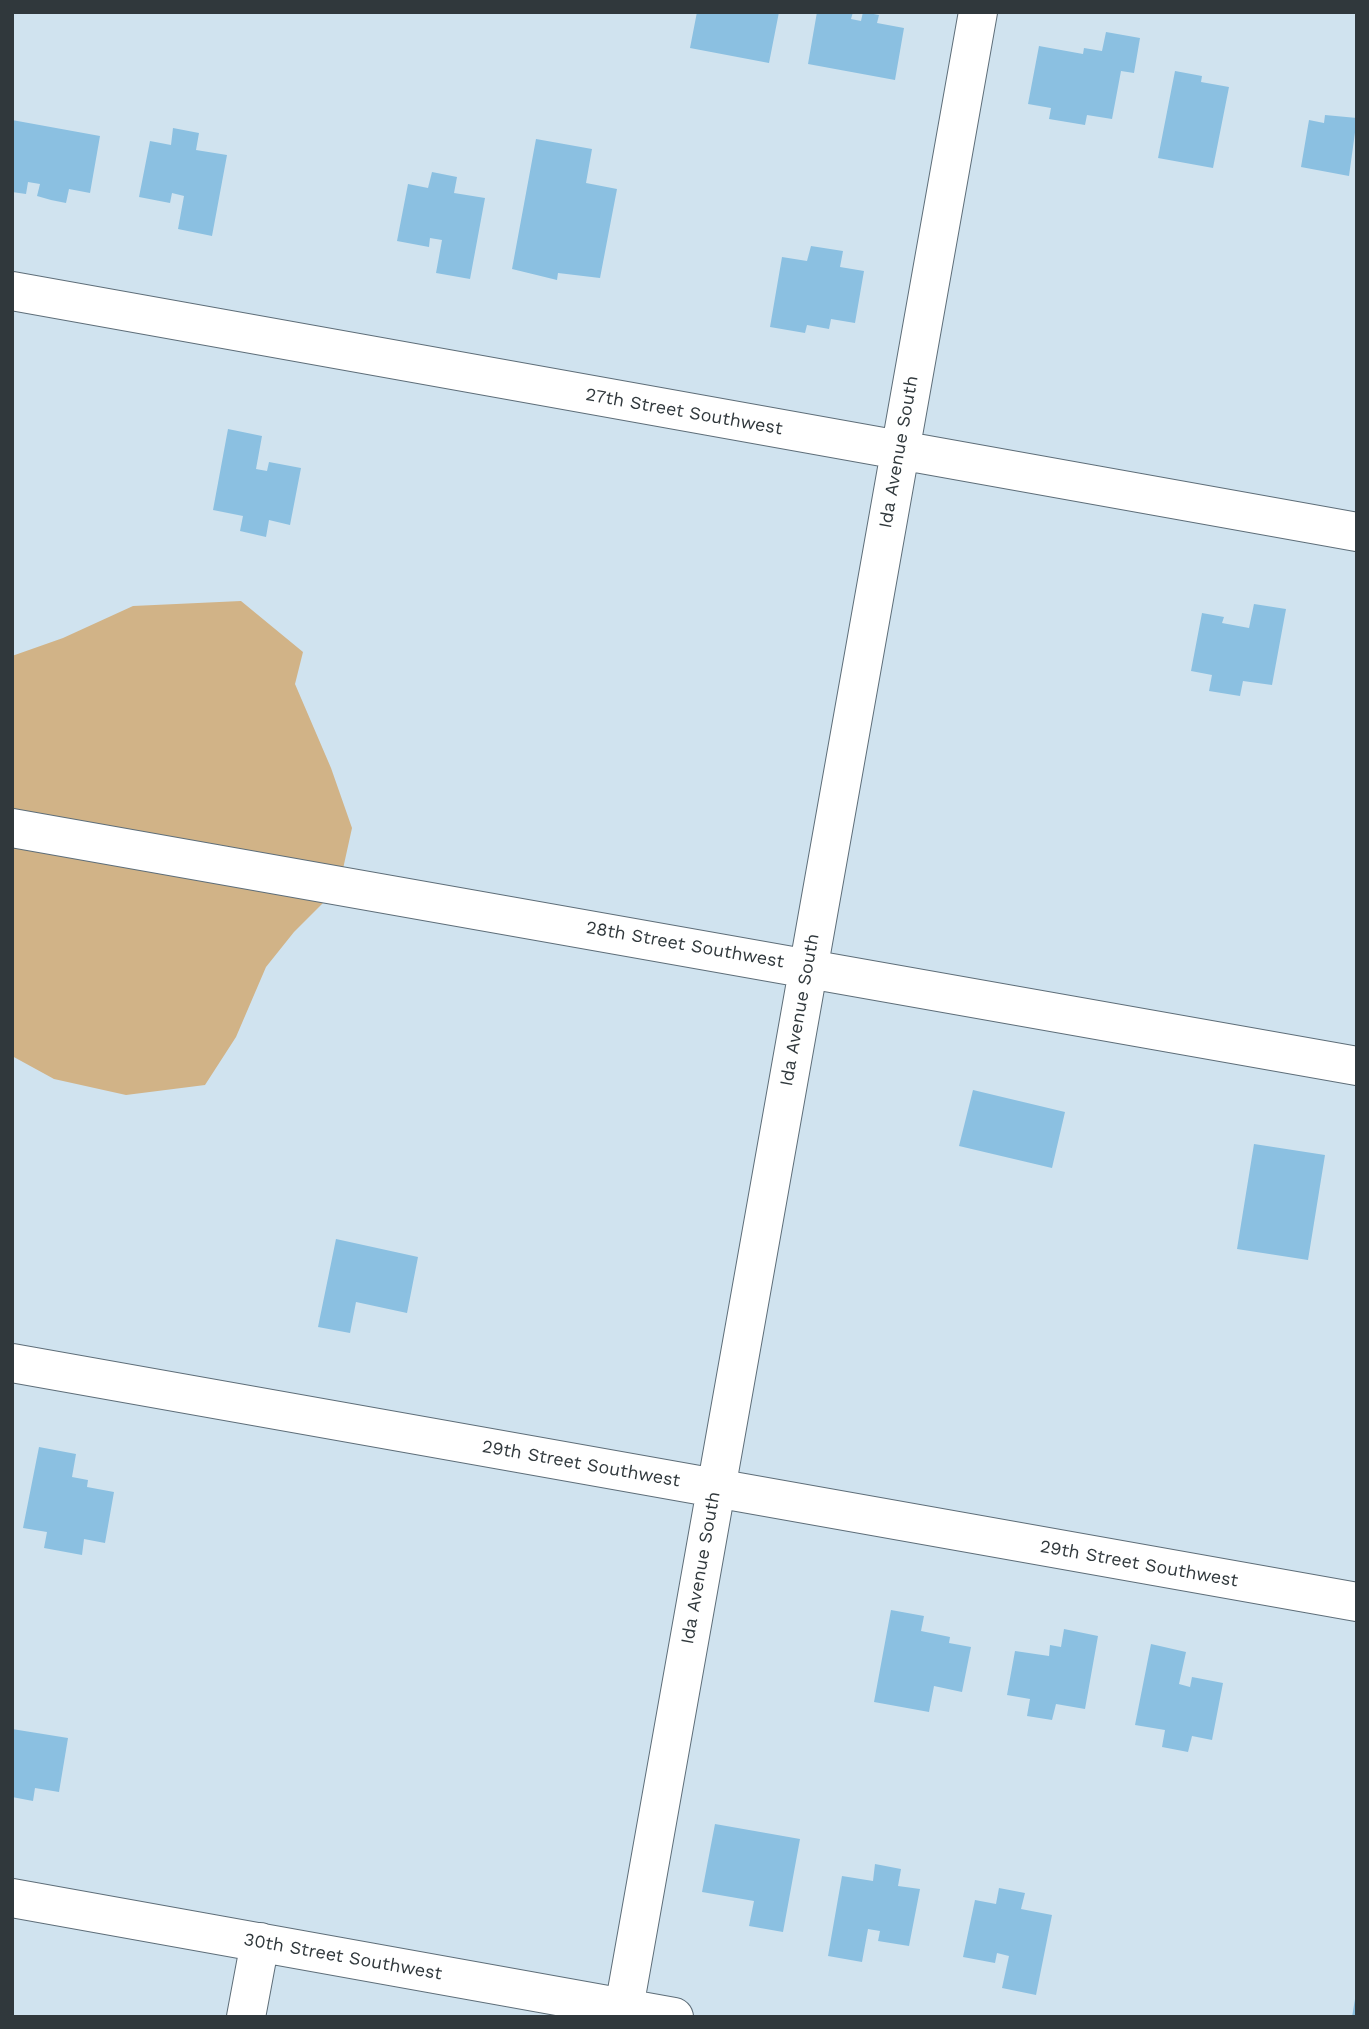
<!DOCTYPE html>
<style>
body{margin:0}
#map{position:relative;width:1369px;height:2029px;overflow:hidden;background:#d0e3ef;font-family:"Work Sans",sans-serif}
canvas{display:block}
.frame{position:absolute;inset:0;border:14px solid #30383c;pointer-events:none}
</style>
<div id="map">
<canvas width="1369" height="2029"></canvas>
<div class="frame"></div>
</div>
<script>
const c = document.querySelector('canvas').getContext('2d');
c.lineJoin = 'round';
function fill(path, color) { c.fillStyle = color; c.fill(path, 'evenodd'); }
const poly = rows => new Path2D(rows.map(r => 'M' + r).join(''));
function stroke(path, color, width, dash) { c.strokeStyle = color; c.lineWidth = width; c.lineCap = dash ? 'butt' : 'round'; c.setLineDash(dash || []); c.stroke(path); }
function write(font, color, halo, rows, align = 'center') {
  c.font = font + ' "Work Sans",sans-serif'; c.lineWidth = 5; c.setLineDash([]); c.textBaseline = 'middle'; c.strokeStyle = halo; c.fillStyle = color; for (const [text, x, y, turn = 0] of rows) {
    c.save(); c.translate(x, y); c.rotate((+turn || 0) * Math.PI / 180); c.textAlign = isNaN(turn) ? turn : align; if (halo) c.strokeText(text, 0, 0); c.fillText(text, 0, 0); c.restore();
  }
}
fill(poly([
 [241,601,303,652,295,684,331,768,352,828,339,887,294,932,266,967,236,1037,205,1085,126,1095,54,1079,12,1056,12,656,63,638,133,606]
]), '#d1b387');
fill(poly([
 [697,12,779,12,769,63,690,48],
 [817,12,853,12,851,19,861,21,863,12,879,15,877,23,904,28,895,80,808,64],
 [1106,32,1140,38,1134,73,1121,71,1112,119,1087,115,1085,125,1049,119,1051,108,1028,104,1039,46,1083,54,1084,48,1102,51],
 [1175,71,1202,76,1201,82,1229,87,1213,168,1158,158],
 [1325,115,1357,118,1349,176,1301,167,1309,120,1324,123],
 [12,120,100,136,90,193,69,189,66,203,51,200,37,196,40,184,28,182,26,194,12,192],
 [173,128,199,133,196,150,227,155,212,236,178,229,184,196,172,193,170,203,139,197,150,141,171,145],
 [536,139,592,149,586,183,617,189,600,278,558,273,557,280,512,269],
 [432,172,457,177,454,193,485,198,470,279,436,273,442,240,430,238,429,247,397,241,408,184,428,188],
 [811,246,843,251,840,267,864,271,855,323,831,319,829,329,807,325,805,333,770,327,782,257,807,261],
 [228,429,262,436,256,469,267,471,269,462,301,468,290,525,269,520,266,537,240,531,243,516,213,510],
 [1254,604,1286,609,1272,685,1243,681,1240,696,1209,691,1212,675,1191,671,1202,613,1224,617,1222,623,1249,628],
 [973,1090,1065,1112,1052,1168,959,1146],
 [1254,1144,1325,1155,1308,1260,1237,1249],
 [336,1239,418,1257,407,1313,356,1302,350,1333,318,1327],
 [39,1447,76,1454,72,1477,88,1480,87,1487,114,1492,105,1543,84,1539,82,1555,44,1548,47,1532,23,1528],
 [891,1610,924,1616,921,1631,950,1637,949,1643,971,1647,962,1692,934,1686,929,1712,874,1702],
 [1064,1629,1098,1636,1085,1709,1056,1704,1052,1720,1027,1716,1030,1699,1007,1695,1015,1651,1049,1656,1050,1645,1061,1647],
 [1151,1644,1186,1652,1179,1684,1190,1687,1192,1677,1223,1683,1212,1740,1192,1736,1188,1752,1162,1747,1165,1730,1135,1725],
 [12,1729,68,1738,59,1792,35,1788,33,1801,12,1797],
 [715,1824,800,1839,783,1932,749,1926,754,1901,702,1892],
 [875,1864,901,1869,898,1886,920,1889,909,1946,878,1941,880,1931,868,1929,862,1962,828,1956,842,1876,873,1881],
 [999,1888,1025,1893,1021,1909,1052,1915,1036,1995,1002,1988,1009,1956,997,1953,995,1963,963,1957,975,1900,996,1904],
 [1355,1999,1357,2017,1352,2017]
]), '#8bc0e1');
const minor = poly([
 [12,291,1357,532],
 [12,828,1357,1066],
 [12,1363,1357,1602],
 [12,1898,674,2017],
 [624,2008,978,12],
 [246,2017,260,1942]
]);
stroke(minor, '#5e6e79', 40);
stroke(minor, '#fff', 38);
write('18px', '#30383c', '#fff', [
 ["27th Street Southwest",684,412,10],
 ["Ida Avenue South",899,452,-80],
 ["28th Street Southwest",685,945,10],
 ["Ida Avenue South",800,1010,-80],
 ["29th Street Southwest",581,1464,10],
 ["29th Street Southwest",1139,1564,10],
 ["Ida Avenue South",701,1568,-80],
 ["30th Street Southwest",343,1957,10]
]);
</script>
